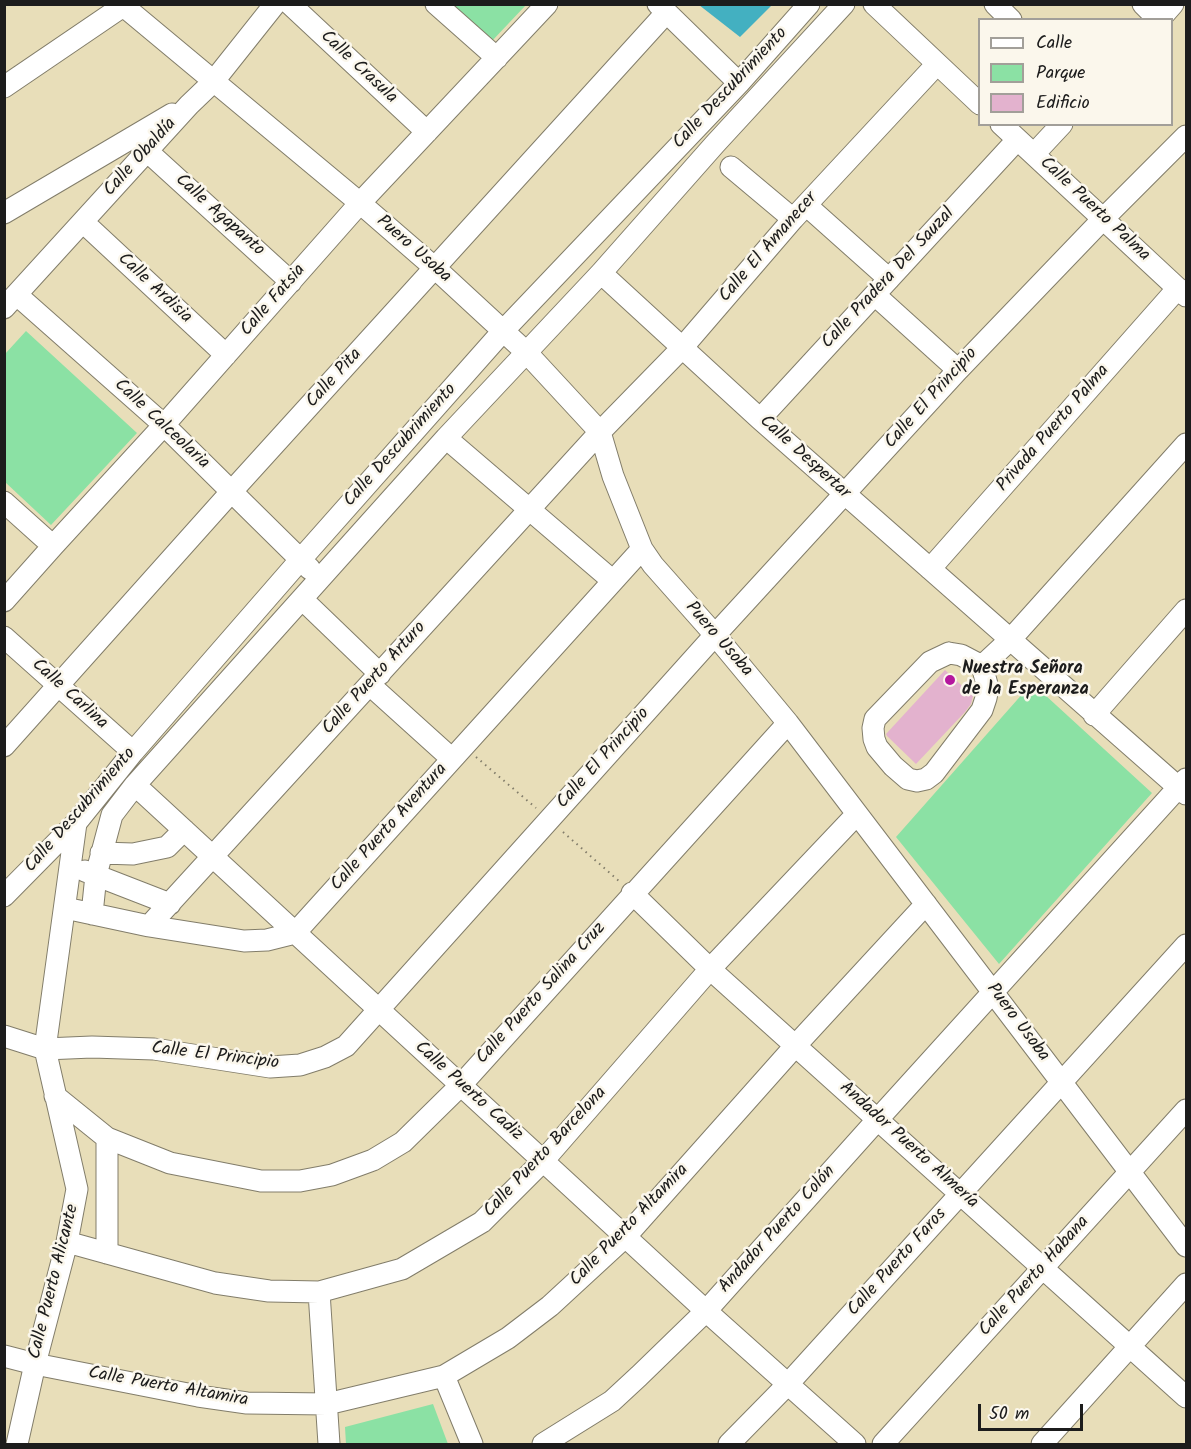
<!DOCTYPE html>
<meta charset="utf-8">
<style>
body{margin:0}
#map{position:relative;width:1191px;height:1449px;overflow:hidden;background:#e8deb9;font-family:Kalam,sans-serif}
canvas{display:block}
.frame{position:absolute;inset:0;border:6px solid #1c1c1c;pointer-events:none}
.legend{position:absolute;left:978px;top:18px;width:195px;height:108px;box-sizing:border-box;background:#fbf7ec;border:2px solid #a29f99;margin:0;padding:8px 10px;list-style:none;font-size:18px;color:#1c1c1c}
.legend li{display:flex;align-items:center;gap:12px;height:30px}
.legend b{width:30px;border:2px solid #a29f99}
.scale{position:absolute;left:978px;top:1404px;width:105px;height:27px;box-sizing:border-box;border:3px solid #1c1c1c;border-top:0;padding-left:8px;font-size:18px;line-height:21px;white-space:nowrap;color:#1c1c1c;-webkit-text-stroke:4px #fbf7ec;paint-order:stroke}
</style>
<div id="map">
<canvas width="1191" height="1449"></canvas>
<div class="frame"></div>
<ul class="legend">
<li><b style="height:8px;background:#fff"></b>Calle</li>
<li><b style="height:16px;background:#8be1a4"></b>Parque</li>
<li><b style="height:16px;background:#e3b2ce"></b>Edificio</li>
</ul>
<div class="scale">50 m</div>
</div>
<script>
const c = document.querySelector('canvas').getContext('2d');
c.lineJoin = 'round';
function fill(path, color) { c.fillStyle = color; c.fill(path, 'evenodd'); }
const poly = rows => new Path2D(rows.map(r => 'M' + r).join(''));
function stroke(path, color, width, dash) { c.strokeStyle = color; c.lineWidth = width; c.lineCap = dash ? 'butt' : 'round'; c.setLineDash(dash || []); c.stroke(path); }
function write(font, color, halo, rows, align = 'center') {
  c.font = font + ' Kalam,sans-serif'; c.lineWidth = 5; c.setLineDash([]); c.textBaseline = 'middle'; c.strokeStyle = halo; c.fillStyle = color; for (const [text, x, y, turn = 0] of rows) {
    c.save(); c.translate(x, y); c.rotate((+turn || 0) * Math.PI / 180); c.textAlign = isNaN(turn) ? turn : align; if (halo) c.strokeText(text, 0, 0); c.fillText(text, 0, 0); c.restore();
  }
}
fill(poly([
 [453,5,526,5,491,42],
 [26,331,137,433,51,525,5,482,5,354],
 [1032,683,1152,793,999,964,896,837],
 [433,1404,448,1444,346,1444,345,1427]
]), '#8be1a4');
fill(poly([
 [699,5,772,5,740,37]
]), '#43b0c1');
fill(poly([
 [945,670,973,696,971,704,965,712,916,764,887,736,886,734]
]), '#e3b2ce');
const minor = poly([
 [121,4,360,203,435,268,526,352,600,432,613,476,642,549,653,565,715,635,788,723,1186,1246],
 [290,4,427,132],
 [436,4,497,58],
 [658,4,739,83],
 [874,4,980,104],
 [995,4,1011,20],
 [1143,4,1159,20],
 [1159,20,1173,4],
 [4,87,126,4],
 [1001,124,1186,296],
 [147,151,291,282],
 [1034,154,1062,124],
 [731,167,793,219],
 [806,205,889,279],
 [4,213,172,114],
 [83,222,226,355],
 [601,273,760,419,1186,794],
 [17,295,164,425,310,569],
 [875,295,958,370],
 [4,308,189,105,213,82,275,4],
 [760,419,1017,140],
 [446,438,613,581],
 [4,502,53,546],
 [930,569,1178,288],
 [302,599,380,674],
 [4,601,53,546,164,425,360,203,547,4],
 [4,637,133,752],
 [949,653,961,655,982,666,988,688,986,698,982,710,934,773,926,779,917,781,908,779,893,766,877,747,874,739,873,728,875,719,930,662,949,653],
 [982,666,1010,640,1186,444],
 [370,685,452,759],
 [1094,715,1186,610],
 [4,746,232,491,666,13],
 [135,785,706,1311,855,1444],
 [101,853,133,854,167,847,184,830],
 [85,871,170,904],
 [632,893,710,969,1186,1397],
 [4,896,76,823,133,752,301,559,503,331,739,83,809,4],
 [65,908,149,926,244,941,267,940,295,933,642,549],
 [92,914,96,875,112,815,135,785,446,438,601,273,715,144,844,4],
 [149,926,600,432,682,348,793,219,937,64],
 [4,1036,45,1049,92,1047,154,1049,270,1067,300,1065,325,1057,346,1046,715,635,958,370,1103,219,1186,136],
 [55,1096,107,1138,170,1163,261,1181,300,1181,332,1175,373,1160,403,1142,461,1085,788,723],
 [67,1242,215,1283,269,1291,319,1292,402,1269,482,1222,543,1161,710,969,857,814],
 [107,1253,107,1138],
 [319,1292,329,1444],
 [4,1356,35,1364,198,1396,247,1403,327,1404,444,1376,508,1338,550,1306,626,1236,796,1045,926,904],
 [444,1376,472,1444],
 [17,1444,35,1364,67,1242,77,1189,45,1049,76,823],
 [543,1444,612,1401,639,1376,706,1311,878,1119,1186,779],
 [729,1444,788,1384,1186,945],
 [883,1444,1186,1110],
 [1042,1444,1186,1284]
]);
stroke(minor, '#827d6a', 23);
stroke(poly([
 [476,757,536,808],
 [563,832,619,881]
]), '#827d6a', 2, [1.5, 4.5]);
stroke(minor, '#fff', 21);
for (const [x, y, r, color] of [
 [950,680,6,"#b5179e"]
]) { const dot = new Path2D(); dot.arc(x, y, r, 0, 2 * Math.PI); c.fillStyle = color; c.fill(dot); stroke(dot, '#fbf7ec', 2); }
write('18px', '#1c1c1c', '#fbf7ec', [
 ["Calle Crasula",358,68,43],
 ["Calle Descubrimiento",731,89,-47],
 ["Calle Obaldía",141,158,-48],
 ["Calle Puerto Palma",1094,210,43],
 ["Calle Agapanto",219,216,42],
 ["Calle El Amanecer",769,248,-49],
 ["Puero Usoba",413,250,41],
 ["Calle Pradera Del Sauzal",889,279,-47],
 ["Calle Ardisia",154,289,43],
 ["Calle Fatsia",274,301,-49],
 ["Calle Pita",335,379,-48],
 ["Calle El Principio",932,399,-48],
 ["Calle Calceolaria",161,425,43],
 ["Privada Puerto Palma",1054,429,-49],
 ["Calle Descubrimiento",401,446,-48],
 ["Calle Despertar",804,458,42],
 ["Puero Usoba",718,640,49],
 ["Calle Puerto Arturo",375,679,-48],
 ["Calle Carlina",69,695,42],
 ["Calle El Principio",604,759,-48],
 ["Calle Descubrimiento",81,811,-49],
 ["Calle Puerto Aventura",390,828,-48],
 ["Calle Puerto Salina Cruz",542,994,-48],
 ["Puero Usoba",1017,1023,53],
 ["Calle El Principio",215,1057,7],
 ["Calle Puerto Cadiz",468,1092,42],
 ["Andador Puerto Almería",908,1146,42],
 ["Calle Puerto Barcelona",546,1153,-47],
 ["Calle Puerto Altamira",630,1226,-46],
 ["Andador Puerto Colón",778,1230,-48],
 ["Calle Puerto Faros",898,1263,-48],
 ["Calle Puerto Habana",1035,1277,-48],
 ["Calle Puerto Alicante",55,1282,-76],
 ["Calle Puerto Altamira",168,1388,10]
]);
write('bold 18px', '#1c1c1c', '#fbf7ec', [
 ["Nuestra Señora",962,670],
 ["de la Esperanza",962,691]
], 'left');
</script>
